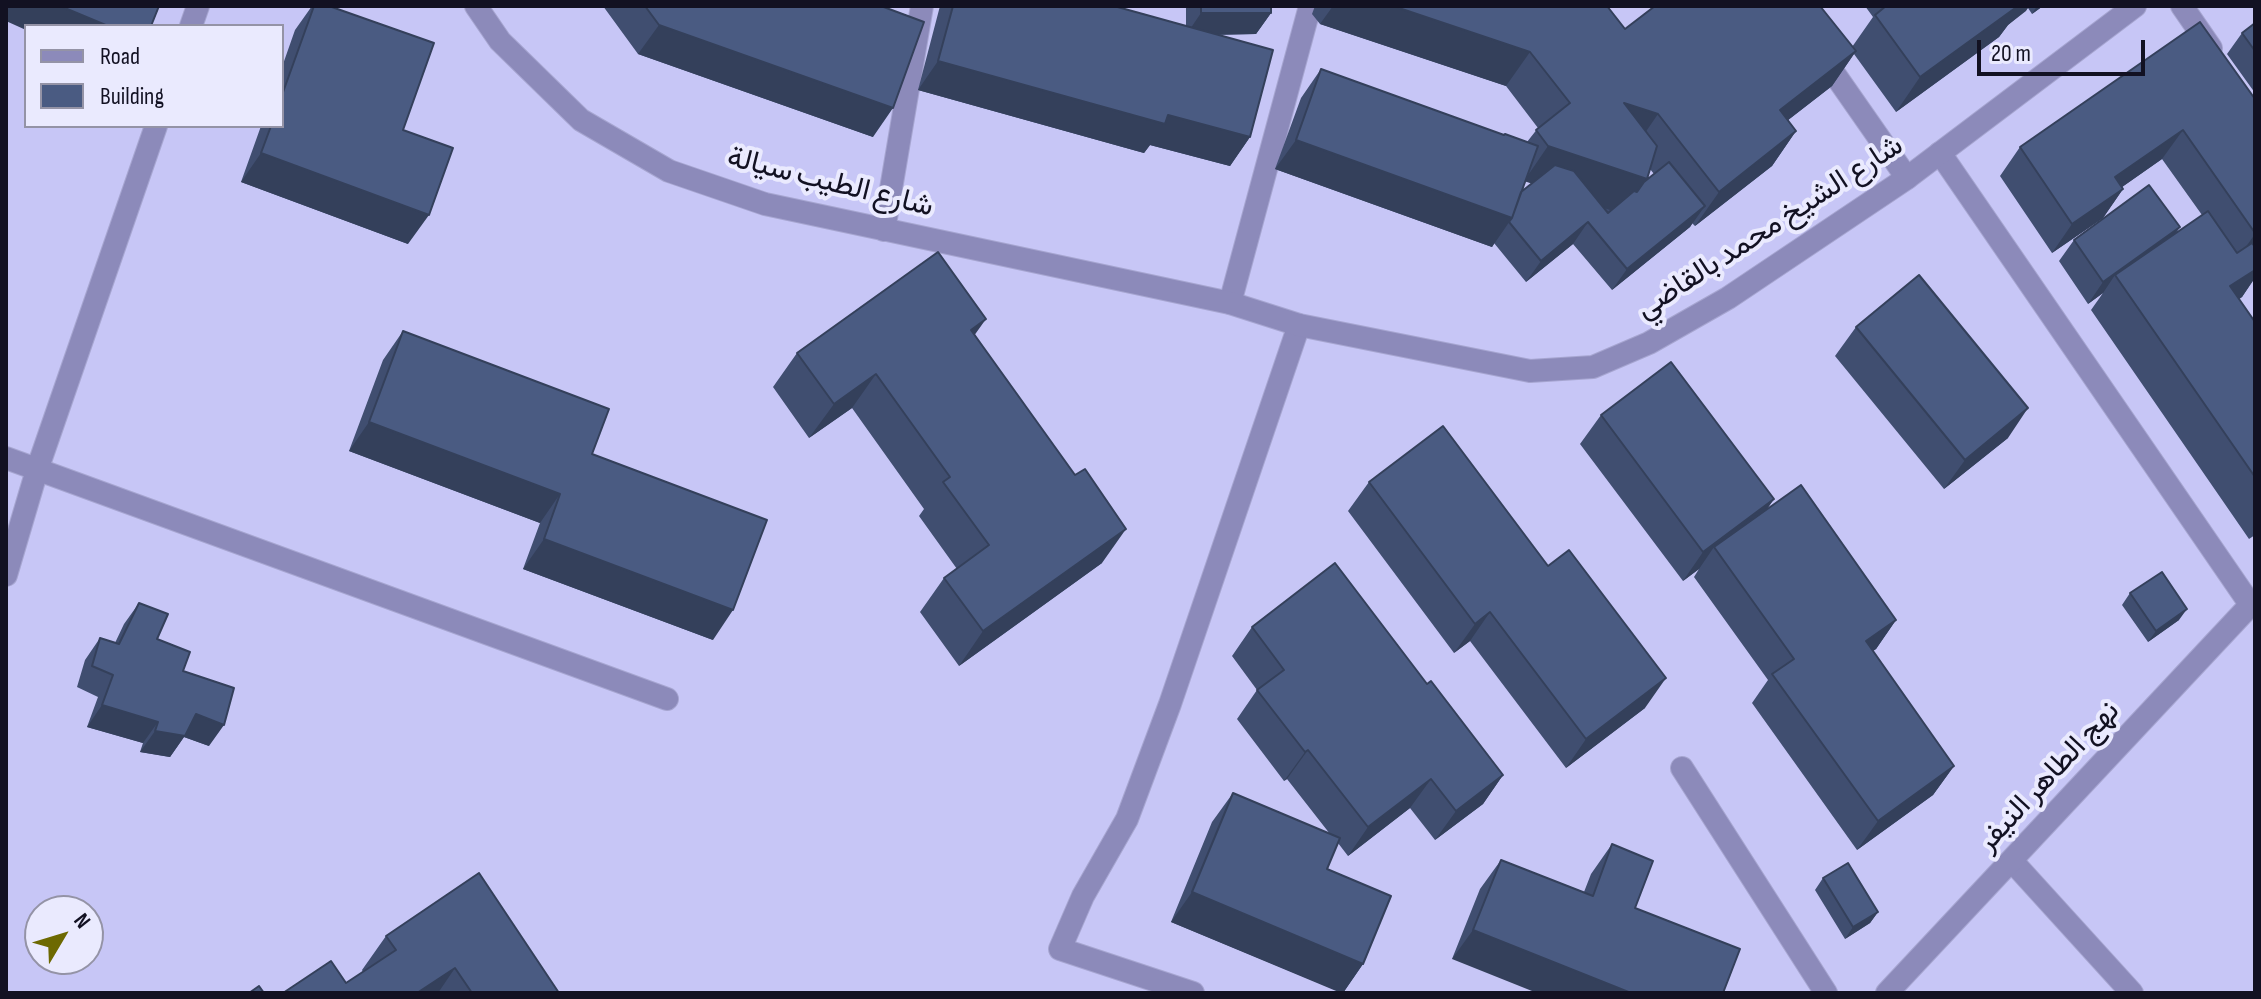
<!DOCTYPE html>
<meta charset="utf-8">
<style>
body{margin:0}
#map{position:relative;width:2261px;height:999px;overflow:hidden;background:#c7c6f6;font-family:"Sofia Sans Condensed",sans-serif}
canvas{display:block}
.frame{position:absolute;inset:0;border:8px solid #121122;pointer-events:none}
.legend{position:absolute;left:24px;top:24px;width:260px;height:104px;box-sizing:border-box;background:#eaeafe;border:2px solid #9493a6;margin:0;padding:10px 14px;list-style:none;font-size:24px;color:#121122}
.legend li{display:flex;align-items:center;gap:16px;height:40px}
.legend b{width:40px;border:2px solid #9493a6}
.north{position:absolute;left:24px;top:895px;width:80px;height:80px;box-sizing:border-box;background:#eaeafe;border:2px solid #9493a6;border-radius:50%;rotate:52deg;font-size:22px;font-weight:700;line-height:32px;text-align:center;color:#121122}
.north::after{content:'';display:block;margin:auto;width:28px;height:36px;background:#6d6901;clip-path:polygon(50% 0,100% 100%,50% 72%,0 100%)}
.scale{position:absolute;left:1977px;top:40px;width:168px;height:36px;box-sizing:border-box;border:4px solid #121122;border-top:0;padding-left:10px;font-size:24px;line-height:28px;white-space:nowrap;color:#121122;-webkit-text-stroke:6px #eaeafe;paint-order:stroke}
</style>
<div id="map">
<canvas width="2261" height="999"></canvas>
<div class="frame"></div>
<ul class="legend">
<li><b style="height:10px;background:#8c8aba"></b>Road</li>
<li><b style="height:22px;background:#4a5b82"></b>Building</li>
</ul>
<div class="north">N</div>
<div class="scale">20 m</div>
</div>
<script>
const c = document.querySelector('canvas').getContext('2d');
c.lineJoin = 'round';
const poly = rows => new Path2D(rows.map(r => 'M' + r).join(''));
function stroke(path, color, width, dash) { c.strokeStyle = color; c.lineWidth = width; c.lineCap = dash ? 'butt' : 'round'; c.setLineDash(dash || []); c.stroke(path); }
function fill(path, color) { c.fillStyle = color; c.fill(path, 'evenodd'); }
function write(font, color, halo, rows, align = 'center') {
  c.font = font + ' "Sofia Sans Condensed",Vazirmatn,sans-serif'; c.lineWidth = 8; c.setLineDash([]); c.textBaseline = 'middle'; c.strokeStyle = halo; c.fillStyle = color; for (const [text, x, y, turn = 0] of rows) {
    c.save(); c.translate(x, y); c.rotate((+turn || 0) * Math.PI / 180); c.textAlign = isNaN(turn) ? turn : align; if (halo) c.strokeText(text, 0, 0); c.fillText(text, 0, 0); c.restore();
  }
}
const service = poly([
 [2012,861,2132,993]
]);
const minor = poly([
 [1787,6,1907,178],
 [2182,6,2211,48],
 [191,26,198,6],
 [1940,153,2250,604],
 [884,230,922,6],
 [1230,303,1310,6],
 [6,458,667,699],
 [6,575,37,470,156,126],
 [1682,768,1826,993],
 [1193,993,1060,949,1083,896,1127,819,1170,704,1299,325],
 [1887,993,2255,600]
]);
const tertiary = poly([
 [476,6,500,41,581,120,669,171,765,204,1230,303,1299,325,1530,371,1593,367,1649,343,1728,298,1907,178,2135,6]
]);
stroke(service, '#a6a5d0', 24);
stroke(minor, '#a6a5d0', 24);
stroke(tertiary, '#a6a5d0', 24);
stroke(service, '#8c8aba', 22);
stroke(minor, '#8c8aba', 22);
stroke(tertiary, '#8c8aba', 22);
fill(poly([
 [312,6,329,6,408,244,241,182,261,126,282,126,282,67,295,30],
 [603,6,881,6,873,137,638,54],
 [940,6,1114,6,1186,26,1186,6,1271,6,1271,13,1256,34,1217,35,1250,137,1230,166,1150,145,1144,153,918,90],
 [1315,6,1607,6,1625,29,1852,47,1873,17,1865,6,2043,6,2032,14,2028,8,2008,25,1999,37,1896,112,1854,54,1832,86,1788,120,1796,131,1772,166,1695,226,1692,223,1690,227,1612,290,1573,244,1526,282,1494,243,1492,247,1275,169,1301,98,1321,69,1503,135,1527,142,1538,128,1506,86,1320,24,1312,14],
 [1650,169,1654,174,1644,182],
 [1525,181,1532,183,1521,192],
 [2255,23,2255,93,2227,54,2242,33],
 [2255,99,2255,283,2253,280,2242,297,2239,299,2255,322,2255,535,2249,539,2091,310,2103,293,2088,304,2059,261,2074,240,2180,227,2175,234,2202,215,2162,159,2122,187,2123,189,2103,218,2052,253,2000,176,2020,147],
 [1856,327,2008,438,1944,489,1835,356],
 [403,331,592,454,713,640,523,569,540,523,349,451,383,360],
 [975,335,1102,563,959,666,920,612,944,578,957,569,919,516,924,509,852,408,809,438,773,387,797,353],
 [1601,415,1774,499,1766,510,1896,620,1876,649,1872,651,1954,766,1933,795,1857,850,1752,703,1768,680,1694,577,1699,569,1683,581,1580,444],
 [1369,482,1548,566,1645,708,1566,768,1470,641,1454,653,1348,511],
 [2130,593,2179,620,2148,642,2122,605],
 [139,603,157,639,183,671,209,746,184,737,170,757,140,752,143,743,87,727,98,697,77,687,85,660,100,638,115,643,124,624],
 [1252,627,1427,684,1503,775,1483,804,1435,840,1410,808,1348,856,1338,843,1327,869,1363,964,1343,993,1171,922,1212,822,1233,793,1330,834,1287,779,1284,781,1237,719,1257,690,1232,656],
 [1612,844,1635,908,1452,959,1480,889,1501,860,1584,892,1591,874],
 [1823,878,1878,912,1870,923,1845,939,1815,890],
 [386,936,559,993,283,993,346,983,363,972,362,970]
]), '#404e70');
fill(poly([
 [6,6,60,6,108,26,26,26,26,30,6,21],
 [1333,6,1393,6,1530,52,1506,86,1320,24],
 [2018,6,2029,6,2026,11,2008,25,1999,37,1896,112,1920,77],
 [2037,6,2043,6,2032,14],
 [1201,13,1271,13,1256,34,1186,35],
 [659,25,893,108,873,137,638,54],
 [1856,51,1832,86,1756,145,1780,110],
 [938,61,1168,115,1250,137,1230,166,1150,145,1144,153,918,90],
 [1624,103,1658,114,1634,149],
 [2183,130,2162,159,2095,206,2115,177],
 [1796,131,1772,166,1695,226,1719,192],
 [1296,140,1512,218,1492,247,1275,169],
 [1548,146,1647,179,1622,214,1524,181],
 [261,153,429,215,408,244,241,182],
 [2123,189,2103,218,2052,253,2072,224],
 [1705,206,1690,227,1612,290,1627,269],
 [1588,222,1573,244,1526,282,1541,261],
 [2180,227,2165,248,2115,275,2103,293,2088,304,2103,282],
 [2255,234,2255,248,2235,262],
 [2255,270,2255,278,2242,297,2206,321,2230,286],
 [986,319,961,354,971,330],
 [876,374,852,408,809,438,834,404],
 [2028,408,2008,438,1944,489,1965,460],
 [369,422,560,494,540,523,349,451],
 [1774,499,1754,528,1714,547,1699,569,1683,581,1703,552],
 [1126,529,1102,563,959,666,983,631],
 [544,539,733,610,713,640,523,569],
 [2187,609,2179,620,2148,642,2156,631],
 [1490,612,1470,641,1454,653,1475,624],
 [1896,620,1876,649,1845,671,1866,641],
 [1666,678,1645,708,1566,768,1586,739],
 [102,705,158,722,143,743,87,727],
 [196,714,224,725,209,746,184,737,170,757,140,752,155,731],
 [1308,750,1287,779,1284,781,1305,752],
 [1954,766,1933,795,1857,850,1878,821],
 [1503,775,1483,804,1435,840,1456,811],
 [1431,779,1410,808,1348,856,1368,827],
 [1192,892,1363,964,1343,993,1341,993,1171,922],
 [1878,912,1870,923,1845,939,1853,927],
 [1473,930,1631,993,1537,993,1452,959],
 [455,968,438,993,417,993]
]), '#34405b');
const building = poly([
 [60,6,159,6,151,26,108,26,60,6],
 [314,6,329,6,434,43,403,130,453,148,429,215,261,153,271,126,282,126,282,95,314,6],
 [645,6,881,6,924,22,893,108,659,25,645,6],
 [953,6,1114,6,1273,50,1250,137,1168,115,1165,124,938,61,953,6],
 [1201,6,1271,6,1271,13,1201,13,1201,6],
 [1393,6,1607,6,1625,29,1655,6,1820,6,1856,51,1780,110,1796,131,1719,192,1658,114,1624,103,1657,146,1647,179,1548,146,1536,130,1570,103,1530,52,1393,6],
 [1886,6,2018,6,1920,77,1875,15,1886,6],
 [2200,22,2255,99,2255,233,2183,130,2115,177,2123,189,2072,224,2020,147,2200,22],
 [2255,23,2255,51,2242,33,2255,23],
 [1321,69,1504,135,1505,134,1538,146,1512,218,1296,140,1321,69],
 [1669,162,1705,206,1627,269,1588,222,1541,261,1509,222,1512,218,1521,192,1555,165,1574,171,1608,213,1634,191,1637,192,1644,182,1669,162],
 [2149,185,2180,227,2103,282,2074,240,2149,185],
 [2208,211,2237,253,2252,243,2255,247,2255,270,2230,286,2255,322,2255,477,2115,275,2208,211],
 [938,252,986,319,971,330,1075,475,1085,469,1126,529,983,631,944,578,989,545,943,482,950,477,876,374,834,404,797,353,938,252],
 [1919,275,2028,408,1965,460,1856,327,1919,275],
 [403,331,609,409,592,454,767,520,733,610,544,539,560,494,369,422,403,331],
 [1671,362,1774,499,1703,552,1601,415,1671,362],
 [1443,426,1548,566,1569,550,1666,678,1586,739,1490,612,1475,624,1369,482,1443,426],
 [1801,485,1896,620,1866,641,1954,766,1878,821,1772,674,1794,659,1714,547,1801,485],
 [1335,563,1427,684,1431,681,1503,775,1456,811,1431,779,1368,827,1308,750,1305,752,1257,690,1284,670,1252,627,1335,563],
 [2162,572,2187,609,2156,631,2130,593,2162,572],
 [139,603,168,614,157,639,190,652,183,671,234,688,224,725,196,714,185,736,155,731,158,722,102,705,113,675,92,666,100,638,119,644,139,603],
 [1233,793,1340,838,1327,869,1391,896,1363,964,1192,892,1233,793],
 [1612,844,1653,861,1635,908,1740,949,1723,993,1631,993,1473,930,1501,860,1593,896,1612,844],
 [1848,863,1878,912,1853,927,1823,878,1848,863],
 [479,873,559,993,472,993,455,968,417,993,283,993,331,961,346,983,396,950,386,936,479,873],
 [259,986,264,993,249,993,259,986]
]);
fill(building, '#4a5b82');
stroke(building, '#34405b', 2);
write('30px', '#121122', '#eaeafe', [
 ["شارع الطيب سيالة",830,183,14],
 ["شارع الشيخ محمد بالقاضي",1770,228,-33],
 ["نهج الطاهر النيفر",2049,777,-47]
]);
</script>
